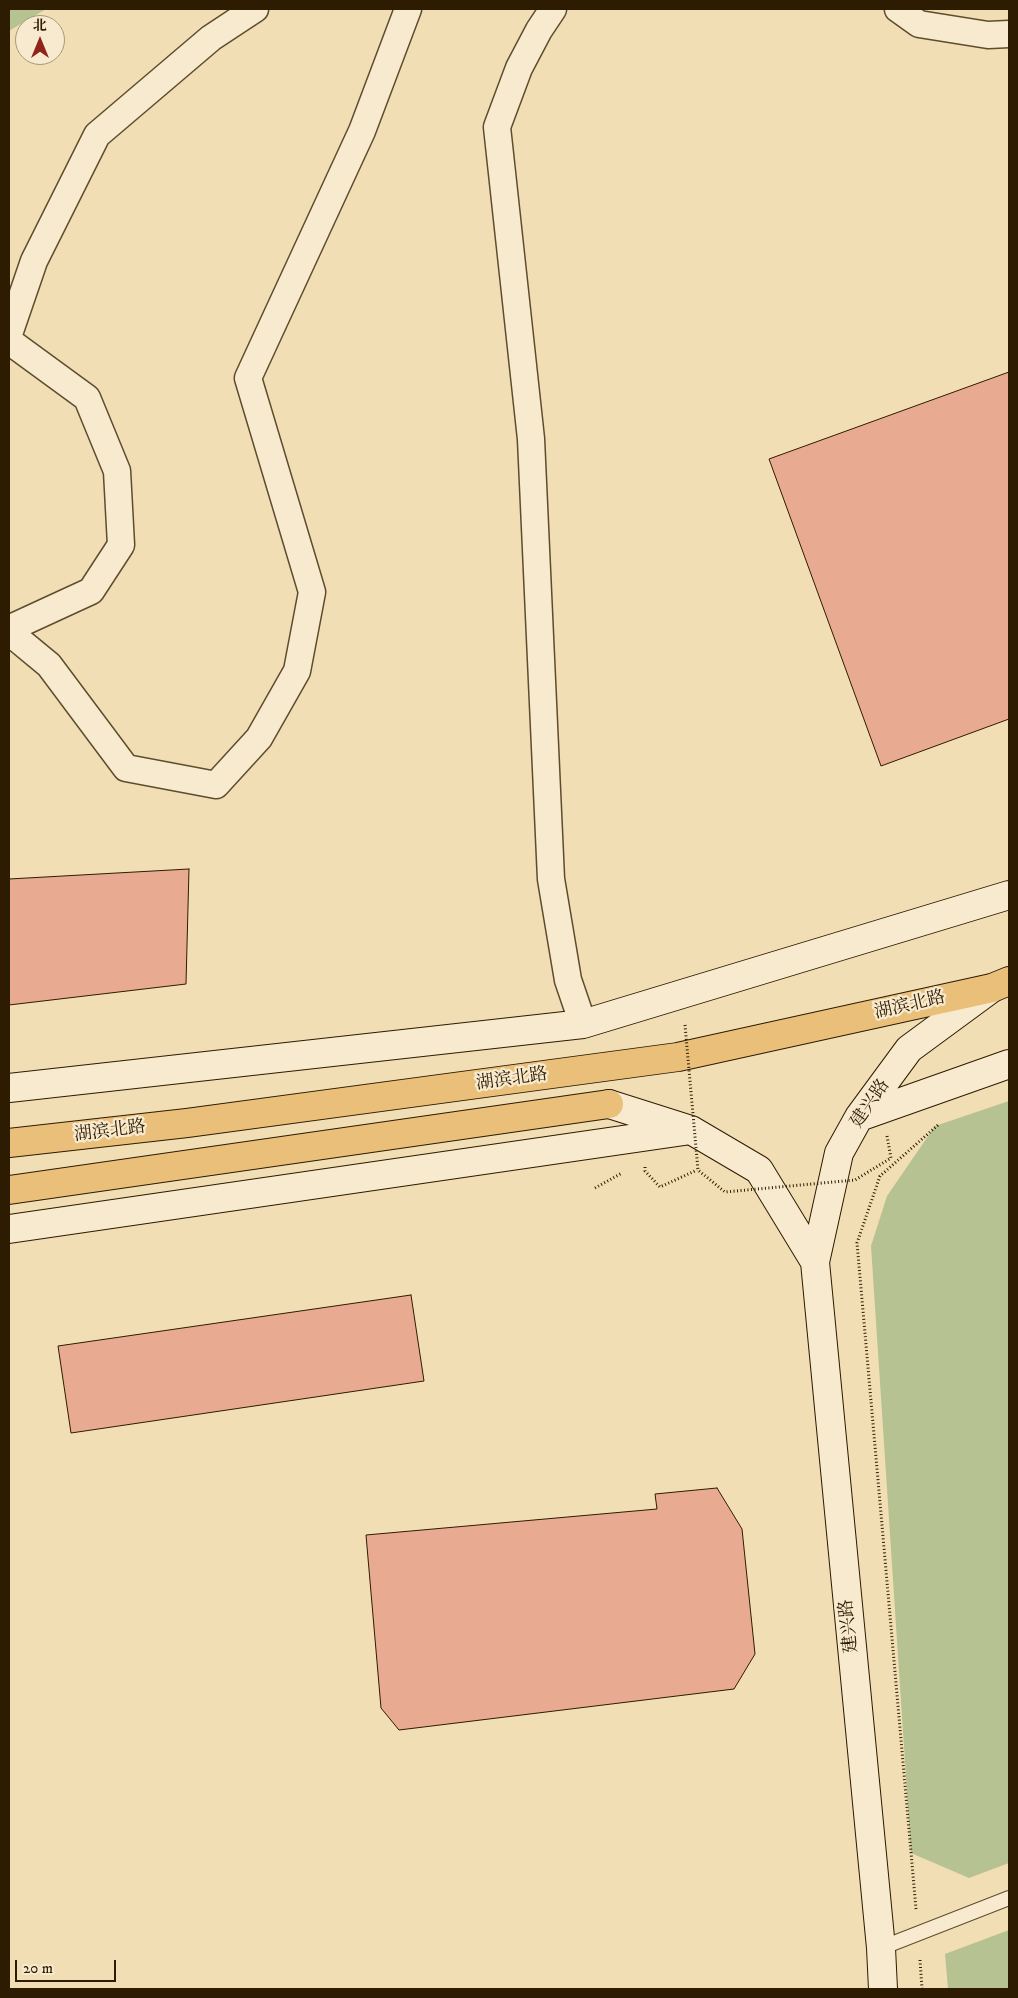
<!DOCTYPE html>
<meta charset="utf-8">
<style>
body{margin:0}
#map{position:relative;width:1018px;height:1998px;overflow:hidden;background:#f2deb4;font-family:"IM FELL DW Pica","Noto Serif SC",serif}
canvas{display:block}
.frame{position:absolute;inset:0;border:10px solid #2d1b02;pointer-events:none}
.north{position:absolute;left:15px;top:15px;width:50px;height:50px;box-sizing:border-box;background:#f7eace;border:1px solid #a6977c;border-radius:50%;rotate:0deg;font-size:14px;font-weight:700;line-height:20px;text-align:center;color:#2d1b02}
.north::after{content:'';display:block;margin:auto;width:18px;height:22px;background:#8f2418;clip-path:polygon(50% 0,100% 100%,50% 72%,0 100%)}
.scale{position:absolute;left:15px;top:1960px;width:101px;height:22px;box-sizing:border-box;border:2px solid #2d1b02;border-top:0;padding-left:6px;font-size:15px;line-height:18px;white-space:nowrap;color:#2d1b02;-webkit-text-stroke:4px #f7eace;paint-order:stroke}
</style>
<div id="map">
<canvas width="1018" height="1998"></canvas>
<div class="frame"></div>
<div class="north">北</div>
<div class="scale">20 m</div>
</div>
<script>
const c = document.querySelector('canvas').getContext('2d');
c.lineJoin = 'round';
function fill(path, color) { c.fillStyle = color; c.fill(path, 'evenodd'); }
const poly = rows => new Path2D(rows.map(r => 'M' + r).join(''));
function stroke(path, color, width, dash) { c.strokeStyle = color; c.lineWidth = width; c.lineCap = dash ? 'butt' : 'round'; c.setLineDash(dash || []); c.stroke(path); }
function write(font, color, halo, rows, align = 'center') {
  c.font = font + ' "IM FELL DW Pica","Noto Serif SC",serif'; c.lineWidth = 4.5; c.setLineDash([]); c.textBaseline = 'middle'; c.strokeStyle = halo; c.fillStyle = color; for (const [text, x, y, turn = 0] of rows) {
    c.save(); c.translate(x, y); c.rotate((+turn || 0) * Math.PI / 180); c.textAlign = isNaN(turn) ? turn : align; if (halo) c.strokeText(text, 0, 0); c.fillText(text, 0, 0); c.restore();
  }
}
fill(poly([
 [9,9,46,9,9,31],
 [1009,1101,1009,1863,969,1878,911,1853,871,1246,887,1196,935,1126],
 [1009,1930,1009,1989,948,1989,945,1954]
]), '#b6c291');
const building = poly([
 [1009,372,1009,719,881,766,769,459,1009,372],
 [189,869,186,984,9,1005,9,879,189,869],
 [411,1295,424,1381,71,1433,58,1346,411,1295],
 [717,1488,742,1529,755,1654,734,1689,399,1730,381,1708,366,1535,657,1509,655,1494,717,1488]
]);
fill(building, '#e8ab92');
stroke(building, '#2d1b02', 1);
const lane = poly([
 [881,1948,1009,1898]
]);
const street = poly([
 [553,9,539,30,519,68,497,127,531,439,551,879,568,980,583,1024],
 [898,9,919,24,988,35,1009,34],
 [9,334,34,261,97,135,211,38,255,9],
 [9,341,87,398,117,471,121,545,91,591,15,626,9,627],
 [9,632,49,665,126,768,216,785,259,738,297,671,312,592,248,378,362,131,408,9]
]);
const secondary = poly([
 [9,1088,583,1024,1009,895],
 [609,1104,691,1130,759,1170,815,1262],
 [859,1117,1009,1064],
 [9,1229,691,1130],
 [883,1989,881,1948,815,1262,839,1153,859,1117,909,1049,992,988]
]);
const primary = poly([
 [9,1143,187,1123,678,1057,992,988,1009,981],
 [9,1190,609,1104]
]);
stroke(lane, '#5e4c2e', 16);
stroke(street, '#5e4c2e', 29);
stroke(secondary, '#2d1b02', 30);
stroke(primary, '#2d1b02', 30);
stroke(poly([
 [645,1167,645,1171,660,1187,697,1170],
 [595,1188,622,1173],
 [916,1909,857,1243,880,1176,938,1125],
 [920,1960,922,1989]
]), '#2d1b02', 3, [1, 2.5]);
stroke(lane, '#f7eace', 14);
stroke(street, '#f7eace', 26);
stroke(secondary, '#f7eace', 28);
stroke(primary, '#e9bf7a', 28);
stroke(poly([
 [685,1025,698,1170,725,1192,855,1180,891,1158,887,1136]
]), '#2d1b02', 3, [1, 2.5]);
write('18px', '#2d1b02', '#f7eace', [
 ["湖滨北路",910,1006,-13],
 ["湖滨北路",512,1080,-8],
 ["建兴路",871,1104,-56],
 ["湖滨北路",110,1132,-7],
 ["建兴路",850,1626,-96]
]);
</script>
